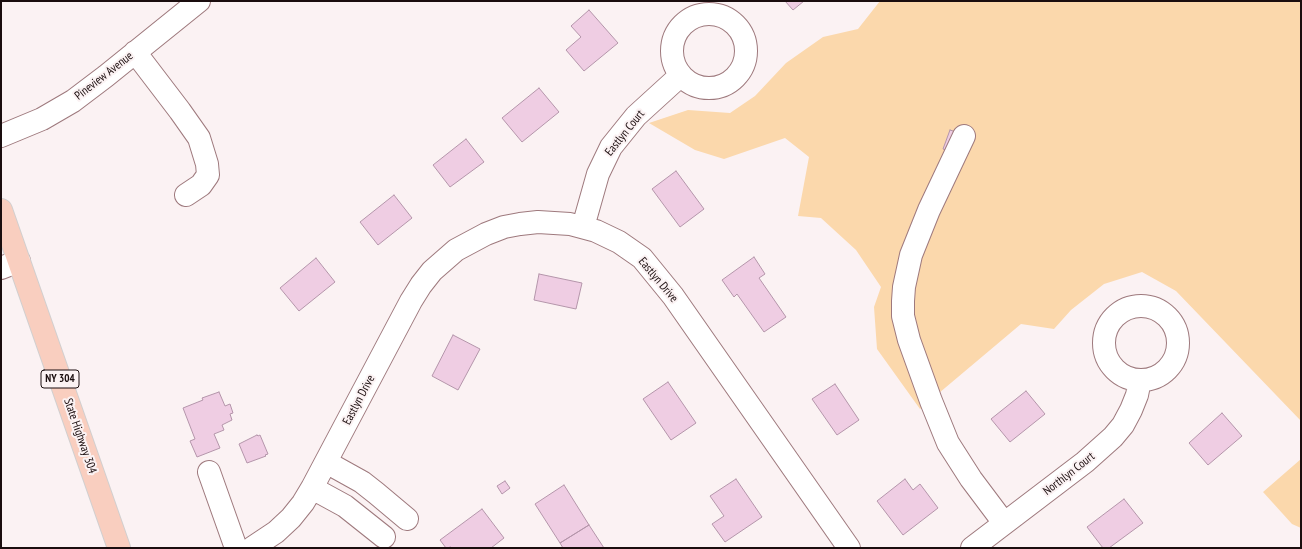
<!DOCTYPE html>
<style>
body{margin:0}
#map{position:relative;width:1302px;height:549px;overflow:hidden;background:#fbf2f3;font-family:"PT Sans Narrow",sans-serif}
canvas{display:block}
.frame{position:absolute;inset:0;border:2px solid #1a0d0e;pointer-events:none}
</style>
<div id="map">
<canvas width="1302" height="549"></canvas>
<div class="frame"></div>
</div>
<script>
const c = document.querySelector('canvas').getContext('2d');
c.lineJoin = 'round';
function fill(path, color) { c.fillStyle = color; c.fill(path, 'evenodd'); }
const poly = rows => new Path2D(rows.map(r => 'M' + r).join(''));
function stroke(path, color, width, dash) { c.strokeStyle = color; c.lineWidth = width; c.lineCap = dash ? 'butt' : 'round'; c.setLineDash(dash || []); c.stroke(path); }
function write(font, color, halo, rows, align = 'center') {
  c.font = font + ' "PT Sans Narrow",sans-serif'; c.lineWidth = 4; c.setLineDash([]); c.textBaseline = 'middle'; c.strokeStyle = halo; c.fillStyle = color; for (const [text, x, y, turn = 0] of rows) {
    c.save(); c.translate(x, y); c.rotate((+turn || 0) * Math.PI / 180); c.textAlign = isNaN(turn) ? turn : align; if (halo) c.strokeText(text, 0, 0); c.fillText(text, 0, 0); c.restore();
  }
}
fill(poly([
 [880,1,1301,1,1301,421,1176,291,1142,272,1104,284,1071,310,1054,329,1021,324,920,409,877,349,874,307,881,287,856,250,821,218,798,216,809,157,785,138,724,159,695,150,649,123,688,110,730,113,755,96,786,63,823,37,858,29],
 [1301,459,1301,528,1292,524,1263,492]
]), '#fbd8ac');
const building = poly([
 [785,1,804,1,793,10,785,1],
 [589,10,618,43,584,71,566,50,581,37,571,26,589,10],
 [539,88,559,112,522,142,502,118,539,88],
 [950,130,959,133,952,152,943,149,950,130],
 [466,139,484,162,450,187,433,165,466,139],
 [676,171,704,209,680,227,652,189,676,171],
 [394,195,412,218,378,245,360,222,394,195],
 [754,257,765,274,759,278,786,317,764,332,737,294,734,297,722,280,754,257],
 [316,258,335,282,299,311,280,288,316,258],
 [539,274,582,283,576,309,534,300,539,274],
 [453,335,480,349,458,390,432,376,453,335],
 [668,382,696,423,671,440,643,399,668,382],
 [835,384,859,420,837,435,812,399,835,384],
 [1026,391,1045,414,1010,442,991,419,1026,391],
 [219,392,225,406,230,404,233,413,230,414,232,420,222,425,224,430,214,434,220,448,197,457,190,441,195,439,183,408,203,400,202,398,219,392],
 [1222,413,1242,436,1208,465,1189,443,1222,413],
 [257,435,258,436,260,435,268,454,265,455,266,456,247,463,239,444,257,435],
 [736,479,762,517,725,542,712,524,724,516,710,496,736,479],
 [905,479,913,490,920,484,938,508,903,535,877,501,905,479],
 [505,481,510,488,502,494,497,486,505,481],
 [564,485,589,525,560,543,535,504,564,485],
 [1124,499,1143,523,1109,548,1103,548,1087,527,1124,499],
 [482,509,504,538,491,548,452,548,451,547,446,548,440,540,482,509],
 [589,525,604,548,563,548,560,543,589,525]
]);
fill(building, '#efcde3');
stroke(building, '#b495aa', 1);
const minor = poly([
 '672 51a37 37 0 1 1 74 0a37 37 0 1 1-74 0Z',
 [135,52,180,111,199,138,207,164,208,175,201,185,186,195],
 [1,136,42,119,73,101,106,76,199,1],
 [964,136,929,210,911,255,904,287,903,301,903,316,909,340,931,401,948,443,971,479,1004,523],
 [583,227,598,174,611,147,636,116,681,75],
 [1,268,19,261],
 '1104 343a37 37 0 1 1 74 0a37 37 0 1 1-74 0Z',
 [326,462,362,482,376,493,407,519],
 [209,472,236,548],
 [312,488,345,506,384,537],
 [252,548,276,532,291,518,303,503,312,488,411,301,421,285,432,271,456,250,486,234,504,227,520,224,538,222,570,224,596,231,619,242,642,258,673,296,849,548],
 [972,548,1085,462,1113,437,1123,425,1131,410,1137,395,1140,380]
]);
const major = poly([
 [1,210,119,548]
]);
stroke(minor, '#9e797d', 24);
stroke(major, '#d1cfcf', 24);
stroke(minor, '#fff', 22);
stroke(major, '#f9cebf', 22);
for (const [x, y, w] of [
 [60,379,38]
]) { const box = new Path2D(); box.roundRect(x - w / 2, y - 9, w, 18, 3); c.fillStyle = '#fbf2f3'; c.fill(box); stroke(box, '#1a0d0e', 1); }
write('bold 11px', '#1a0d0e', null, [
 ["NY 304",60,379]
]);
write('12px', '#1a0d0e', '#fbf2f3', [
 ["Pineview Avenue",104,76,-38],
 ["Eastlyn Court",625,133,-51],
 ["Eastlyn Drive",658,280,50],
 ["Eastlyn Drive",359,400,-62],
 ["State Highway 304",80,436,71],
 ["Northlyn Court",1069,474,-38]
]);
</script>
